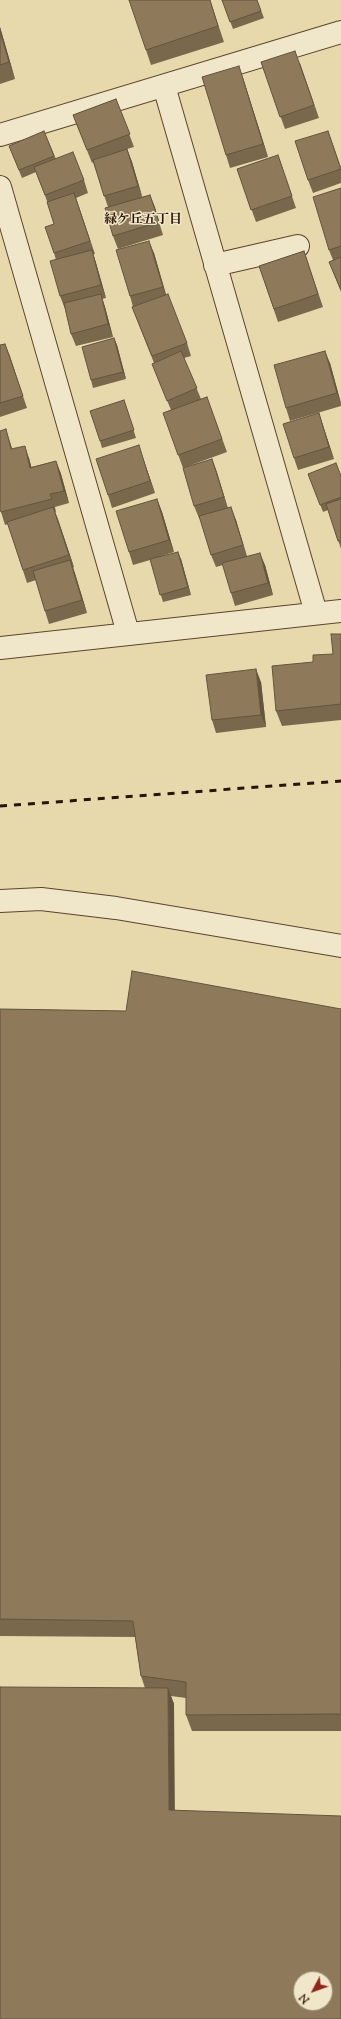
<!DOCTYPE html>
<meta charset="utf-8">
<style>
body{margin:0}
#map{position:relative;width:341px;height:2019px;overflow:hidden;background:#e8d9ad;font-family:"Sorts Mill Goudy",serif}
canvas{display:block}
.north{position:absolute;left:293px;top:1971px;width:40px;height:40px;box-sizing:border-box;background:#f0e6ca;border:1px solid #a29179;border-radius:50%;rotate:229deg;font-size:11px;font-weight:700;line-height:16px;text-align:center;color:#2c1200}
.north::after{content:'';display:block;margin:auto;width:14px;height:18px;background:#8f2418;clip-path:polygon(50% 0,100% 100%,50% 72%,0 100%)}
</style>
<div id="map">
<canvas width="341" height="2019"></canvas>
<div class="north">N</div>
</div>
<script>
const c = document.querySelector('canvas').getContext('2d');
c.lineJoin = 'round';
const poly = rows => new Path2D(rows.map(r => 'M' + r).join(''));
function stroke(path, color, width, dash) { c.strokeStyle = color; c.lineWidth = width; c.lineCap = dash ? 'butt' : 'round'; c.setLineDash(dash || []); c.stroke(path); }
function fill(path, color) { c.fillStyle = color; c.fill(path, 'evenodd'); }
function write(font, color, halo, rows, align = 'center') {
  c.font = font + ' "Sorts Mill Goudy","Noto Serif JP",serif'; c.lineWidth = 3; c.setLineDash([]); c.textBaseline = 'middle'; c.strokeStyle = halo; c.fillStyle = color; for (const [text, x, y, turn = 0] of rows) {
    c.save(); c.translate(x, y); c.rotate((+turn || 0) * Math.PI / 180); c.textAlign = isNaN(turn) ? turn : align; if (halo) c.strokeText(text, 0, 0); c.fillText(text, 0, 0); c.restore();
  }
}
const minor = poly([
 [164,86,316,613],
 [0,135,341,32],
 [0,187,128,633],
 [215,265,298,246],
 [0,648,341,611],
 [0,901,41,899,116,908,341,946]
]);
stroke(minor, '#5b442b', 24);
stroke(minor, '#f0e6ca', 22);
stroke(poly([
 [0,806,341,781]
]), '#2c1200', 3, [7, 7]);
fill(poly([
 [210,0,224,42,151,65,146,50],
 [222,0,257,0,264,18,233,29],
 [0,27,15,79,0,84],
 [261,62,300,63,319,118,285,129],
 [243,78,268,157,230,168,226,155],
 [116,99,134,147,127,149,132,162,142,197,150,195,163,235,118,249,113,236,108,207,93,162,92,163,73,115],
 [44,131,56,159,84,180,88,193,76,198,95,254,93,254,96,263,106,298,102,299,105,307,113,337,76,346,71,334,65,309,60,296,56,260,54,253,54,224,47,201,36,172,22,178,9,146],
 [328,131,341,168,341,183,313,193,308,180],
 [278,155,296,208,256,222,237,169],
 [341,188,341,292,329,262,333,260,329,250],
 [304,251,323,307,278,322,259,266],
 [154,253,166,294,187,343,191,356,184,358,201,399,207,397,227,452,183,468,163,413,171,410,152,364,154,363,137,320,132,307,133,307,130,296],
 [114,338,117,345,126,379,93,388,91,380],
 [0,344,0,345,5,344,27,408,0,417],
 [330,363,341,403,341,406,290,421,286,408],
 [124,400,136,438,102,448,100,441],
 [319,413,334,459,298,470,294,458],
 [10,442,12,449,29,458,31,467,56,461,61,474,69,503,55,507,56,512,55,512,74,567,73,568,87,613,49,624,45,611,36,580,27,583,8,524,5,525,1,512],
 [143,458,155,493,112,508,108,495],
 [212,459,228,508,236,520,247,556,265,565,273,595,235,606,231,593,223,565,216,567,211,555,200,518,199,518,194,506],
 [308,474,341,476,341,549,328,510,323,512],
 [157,499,162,512,174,552,161,556,181,559,191,595,163,602,150,560,133,565,129,552],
 [341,634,341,720,282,726,276,711,313,662,333,654],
 [261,682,266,727,216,733,212,720],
 [0,1009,126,1011,341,1009,341,1731,192,1731,186,1715,186,1698,171,1696,174,1704,0,2019,145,1688,141,1676,135,1637,0,1636]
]), '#7a684d');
fill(poly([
 [0,27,15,79,9,62,0,31],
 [239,66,243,78,268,157,263,144],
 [127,149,132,162,143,199,138,186],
 [150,195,155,207,163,235,159,222],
 [149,241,154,253,167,299,163,287],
 [92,250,96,263,106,298,101,285],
 [101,294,105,307,113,337,108,324],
 [114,338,117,345,126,379,123,372],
 [5,344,10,356,27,408,23,396],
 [325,351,330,363,341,404,337,393],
 [319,413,323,426,334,459,329,447],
 [6,429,10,442,16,462,11,449],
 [139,445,143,458,155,493,150,481],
 [25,446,29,458,35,480,30,468],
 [212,459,217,472,228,509,224,497],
 [56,461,61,474,69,503,64,491],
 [157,499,162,512,174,552,169,540],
 [53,507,58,519,74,567,69,555],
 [231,507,236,520,247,558,243,545],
 [178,552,181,559,191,595,188,587],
 [260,553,265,565,273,595,268,583],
 [70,560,75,573,87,613,82,600],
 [256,669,261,682,266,727,261,715],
 [168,1688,174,1704,175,1827,169,1810]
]), '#63553f');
const building = poly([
 [129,0,210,0,218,26,146,50,129,0],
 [222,0,257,0,261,11,230,22,222,0],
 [0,31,9,62,0,65,0,31],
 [295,51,314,105,280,117,261,62,295,51],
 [239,66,263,144,226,155,202,77,239,66],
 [116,99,130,134,87,150,73,115,116,99],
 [44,131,54,156,19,170,9,146,44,131],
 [328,131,341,169,308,180,295,141,328,131],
 [127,149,138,186,104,196,93,160,127,149],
 [73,152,84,180,45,195,34,167,73,152],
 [278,155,292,196,251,210,237,169,278,155],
 [341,188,341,246,329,250,313,197,341,188],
 [74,193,90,241,54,253,45,227,54,224,47,202,74,193],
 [150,195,159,222,113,236,105,208,150,195],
 [149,241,163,287,130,296,116,250,149,241],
 [92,250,101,285,60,296,50,261,92,250],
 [304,251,318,294,274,309,259,266,304,251],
 [341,257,341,290,329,262,341,257],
 [101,294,108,324,71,334,64,303,101,294],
 [168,294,187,343,152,356,132,307,168,294],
 [114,338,123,372,91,380,82,347,114,338],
 [5,344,23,396,0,403,0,345,5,344],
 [181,351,197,388,167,401,152,364,181,351],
 [325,351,337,393,286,408,274,365,325,351],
 [207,397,222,439,178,455,163,413,207,397],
 [124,400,134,430,100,441,90,411,124,400],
 [319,413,329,447,294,458,283,424,319,413],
 [6,429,11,449,25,446,30,468,56,461,64,491,50,494,52,499,1,512,0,509,0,431,6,429],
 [139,445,150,481,108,495,96,459,139,445],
 [212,459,224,497,194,506,183,468,212,459],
 [336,463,341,476,341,497,320,505,308,474,336,463],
 [157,499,169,540,129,552,116,511,157,499],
 [341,499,341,540,338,541,326,504,341,499],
 [53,507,69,555,23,570,7,522,53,507],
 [231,507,243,545,211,555,199,516,231,507],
 [178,552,188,587,160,595,150,559,178,552],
 [260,553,268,583,231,593,222,563,260,553],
 [70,560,82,600,45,611,33,571,70,560],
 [331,634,341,634,341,704,276,711,272,666,313,662,313,655,333,654,331,634],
 [256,669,261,715,212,720,206,675,256,669],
 [132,971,341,1009,341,1714,186,1715,186,1682,141,1676,133,1621,0,1619,0,1009,126,1011,132,971],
 [0,1687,168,1688,169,1810,341,1816,341,2019,0,2019,0,1687],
 [301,1979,325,1979,325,2003,301,2003,301,1979]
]);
fill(building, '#8e795a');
stroke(building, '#63553f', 1);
write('bold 13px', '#2c1200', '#f0e6ca', [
 ["緑ケ丘五丁目",143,221]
]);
</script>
